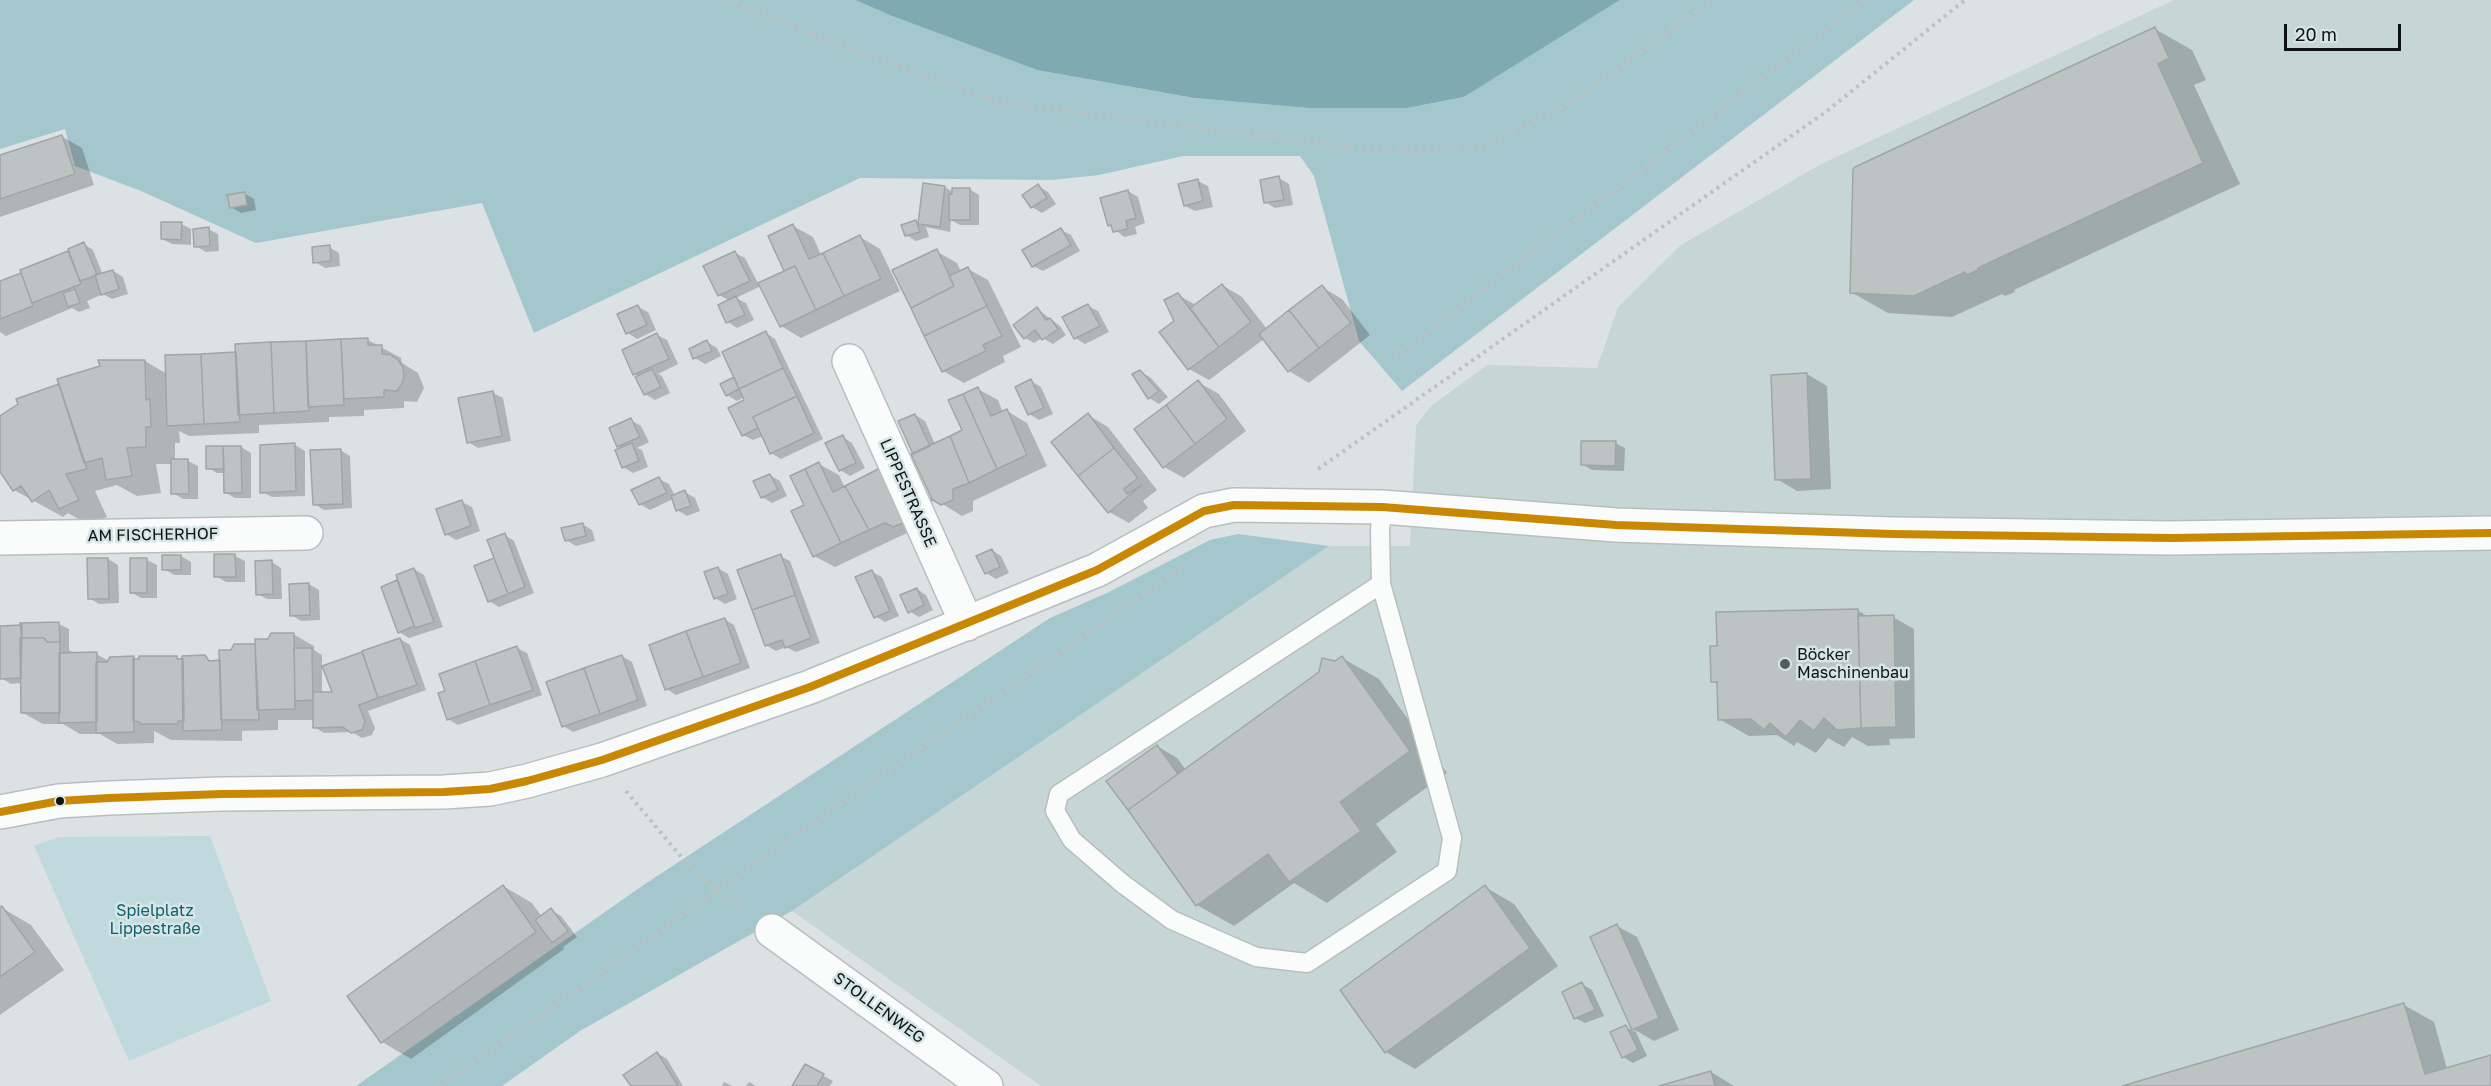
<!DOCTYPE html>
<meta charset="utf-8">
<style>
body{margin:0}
#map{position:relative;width:2491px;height:1086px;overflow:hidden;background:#dce2e4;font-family:"Golos Text",sans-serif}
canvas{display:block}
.scale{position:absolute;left:2284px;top:24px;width:117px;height:27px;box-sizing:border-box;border:3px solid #0d1212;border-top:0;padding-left:8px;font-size:18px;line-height:21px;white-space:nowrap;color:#0d1212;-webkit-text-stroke:4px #d8e5e7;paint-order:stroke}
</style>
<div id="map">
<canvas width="2491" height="1086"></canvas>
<div class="scale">20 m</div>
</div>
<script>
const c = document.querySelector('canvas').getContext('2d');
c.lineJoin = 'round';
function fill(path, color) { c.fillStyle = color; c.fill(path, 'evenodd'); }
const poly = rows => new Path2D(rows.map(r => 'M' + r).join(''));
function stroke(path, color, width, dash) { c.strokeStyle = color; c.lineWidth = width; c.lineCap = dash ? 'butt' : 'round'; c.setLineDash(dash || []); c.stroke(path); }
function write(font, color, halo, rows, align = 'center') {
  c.font = font + ' "Golos Text",sans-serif'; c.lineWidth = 5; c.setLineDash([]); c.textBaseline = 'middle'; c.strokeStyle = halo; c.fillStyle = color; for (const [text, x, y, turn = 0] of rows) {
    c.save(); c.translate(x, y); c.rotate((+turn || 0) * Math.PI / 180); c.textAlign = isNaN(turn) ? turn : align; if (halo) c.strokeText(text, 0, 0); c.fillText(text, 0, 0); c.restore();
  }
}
fill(poly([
 [2174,0,2491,0,2491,1086,1041,1086,792,911,1329,546,1410,546,1416,426,1430,407,1487,365,1597,368,1618,307,1681,245,1821,164]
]), '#c6d5d6');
fill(poly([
 [210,836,271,1001,129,1061,34,846,59,837]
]), '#c0d9dd');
fill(poly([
 [0,0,855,0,892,16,1037,70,1194,98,1308,108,1407,108,1464,97,1620,0,1914,0,1402,391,1359,341,1314,176,1300,156,1183,156,1099,175,1052,180,860,178,534,333,482,203,256,243,141,191,75,166,65,129,0,149],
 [1238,534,1329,546,792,911,580,1031,502,1086,356,1086,645,884,1050,618,1109,592,1210,540]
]), '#a4c7cd');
fill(poly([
 [855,0,1620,0,1464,97,1407,108,1308,108,1194,98,1037,70,892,16]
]), '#7faab1');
fill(poly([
 [2155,29,2192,50,2206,80,2194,85,2240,184,2014,290,2015,292,2005,296,2002,294,1952,317,1888,313,1851,292],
 [61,136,82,148,94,185,0,217,0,157],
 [1279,178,1289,184,1293,205,1275,208,1265,202],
 [1198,181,1208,186,1213,207,1195,211,1185,206],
 [1038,186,1048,192,1056,204,1042,213,1032,207],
 [945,187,953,192,969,189,979,195,979,225,960,225,951,220,950,232,926,227,929,237,916,241,906,235,916,222,920,224],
 [1128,191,1138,197,1145,223,1135,227,1137,234,1124,237,1110,225],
 [244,193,254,199,256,210,241,213,231,207],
 [181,224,191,229,191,245,172,244,162,239],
 [793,226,813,237,821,255,860,237,880,249,900,291,801,338,781,326,761,286,736,298,746,303,754,320,737,328,728,322,730,301,719,295,735,253,745,258,759,285,786,272,770,236],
 [208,229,218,234,219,251,206,252,196,246],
 [1061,230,1071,235,1080,251,1043,271,1033,266],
 [84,244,93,250,103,275,113,271,123,277,128,294,112,299,99,292,101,295,87,301,90,308,79,312,72,308,6,336,0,332,0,282,68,252,71,254],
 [329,247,339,253,340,266,325,268,315,262],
 [936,251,957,263,961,272,968,269,988,280,1021,347,1003,356,1005,362,964,383,943,371],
 [1222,285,1242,297,1267,329,1322,287,1342,299,1370,335,1309,383,1289,371,1264,339,1209,380,1189,369,1175,321,1178,295,1196,305],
 [1088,306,1098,311,1109,332,1085,344,1075,338],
 [638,307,648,312,656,330,637,339,628,333],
 [1037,309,1060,326,1066,335,1053,344,1042,338,1034,343,1025,338],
 [766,333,775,339,823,439,781,459,771,453,763,436,753,440,743,435,746,401,745,397,737,401,727,395],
 [657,335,667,340,678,364,658,374,662,376,670,393,655,400,645,394,639,377,635,374],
 [368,340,401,358,402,363,418,373,424,388,417,402,404,401,404,408,364,410,364,416,329,417,329,422,259,425,259,433,189,436,179,431,180,443,175,443,175,461,188,461,198,466,198,499,183,499,173,493,173,464,156,464,161,493,137,496,117,485,95,491,107,517,89,525,68,513,63,517,14,490,0,470,0,418,145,361,167,374,236,353,236,345],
 [707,342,717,348,721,356,705,364,695,358],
 [1140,372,1150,377,1168,397,1159,404,1149,398,1134,375],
 [1807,374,1827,386,1831,489,1797,491,1777,479],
 [1031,381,1041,387,1053,414,1039,420,1029,414],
 [1198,382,1219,394,1246,431,1184,478,1164,467],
 [978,389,998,400,1003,413,1007,411,1027,423,1047,466,973,501,973,511,962,516,934,499,915,415,925,421,935,444,964,431],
 [493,393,503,398,511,441,478,448,468,442],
 [1088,415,1108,427,1157,490,1143,501,1148,508,1129,523,1109,512],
 [631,420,641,426,649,442,637,448,642,450,648,467,633,473,623,467,622,449,618,446],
 [843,437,852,443,865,468,850,476,840,470],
 [1615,443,1625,448,1624,471,1592,470,1582,464],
 [295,445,305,451,305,496,272,497,262,492],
 [241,447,251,453,251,498,235,498,226,493,225,473,217,473,208,468],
 [340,450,350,456,352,508,324,510,314,504],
 [819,464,839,475,845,488,884,468,915,538,907,533,835,567,814,556,806,506],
 [770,475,780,481,787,496,772,503,762,497],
 [659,479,669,484,675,496,685,492,695,498,700,511,687,516,677,510,673,499,650,510,640,504],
 [462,502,472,507,480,531,456,540,446,534],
 [582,524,592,530,595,541,576,546,566,540],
 [505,535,514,541,534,593,499,607,489,601,476,567,496,559],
 [992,550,1001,556,1009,573,996,579,986,573],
 [181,556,191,562,191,575,174,575,164,569],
 [235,556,245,561,245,582,226,582,216,576],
 [780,556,790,561,820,643,796,652,786,647,776,651,766,645],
 [108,559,118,565,119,603,99,604,89,598],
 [147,560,157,565,157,598,141,598,131,592],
 [272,562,281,568,282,599,267,599,257,594],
 [718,568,728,574,737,599,725,604,715,598],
 [414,569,424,575,443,627,409,638,399,632,383,588,399,581],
 [872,572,882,577,899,616,885,622,875,616],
 [309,584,319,590,320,620,301,621,292,615],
 [917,589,926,595,933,610,919,617,909,611],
 [1857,610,1869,617,1893,617,1914,629,1915,738,1889,739,1890,745,1868,746,1852,737,1844,747,1828,738,1816,753,1797,742,1794,746,1777,735,1749,736,1719,719,1718,685,1712,681,1718,647],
 [724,619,734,625,750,668,676,695,667,689],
 [59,624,69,629,69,650,77,654,96,654,109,661,132,658,137,661,205,657,213,662,221,661,232,651,255,646,258,647,268,640,293,634,314,646,314,650,322,655,322,693,334,693,324,667,400,639,410,645,426,690,368,711,375,728,372,735,362,738,352,732,324,733,314,727,314,720,278,720,278,730,242,731,242,741,171,740,154,731,154,743,117,744,100,734,80,734,63,724,43,724,23,713,22,683,11,684,1,678,0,627],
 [517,648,527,653,542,695,458,725,448,719],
 [622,656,632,662,647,706,573,732,563,726],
 [1342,658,1379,679,1447,773,1376,824,1397,852,1327,903,1294,883,1234,926,1197,905,1157,746,1177,758,1186,770],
 [503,886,532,903,542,917,551,910,561,916,577,937,563,947,564,949,411,1059,382,1042],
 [1485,887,1514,904,1558,966,1415,1069,1386,1052],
 [2,908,31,925,64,970,0,1015,0,909],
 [1617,926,1637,937,1679,1030,1654,1041,1635,1030,1647,1056,1633,1063,1623,1057,1626,1027,1635,1032,1592,937],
 [1582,984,1592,990,1604,1016,1585,1023,1575,1018],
 [2404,1005,2434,1022,2447,1069,2491,1056,2491,1086,2128,1086],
 [657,1053,667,1059,683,1086,633,1086],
 [806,1066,833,1081,830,1086,793,1086],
 [1711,1072,1734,1086,1664,1086],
 [724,1082,732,1086,722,1086],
 [749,1082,756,1086,746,1086]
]), '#0003');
const building = poly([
 [2155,27,2169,58,2158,64,2203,163,1978,268,1978,270,1967,275,1965,272,1914,296,1850,293,1853,169,1855,167,2155,27],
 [62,135,75,174,0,199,0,155,62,135],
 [1279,176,1284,200,1264,203,1260,180,1279,176],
 [1198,179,1203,201,1184,206,1178,184,1198,179],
 [923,183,945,186,940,227,918,224,923,183],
 [1038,184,1047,198,1031,208,1022,195,1038,184],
 [952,188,970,188,970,220,949,220,949,194,952,194,952,188],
 [1128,190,1136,218,1126,221,1128,229,1113,232,1111,225,1108,226,1100,198,1128,190],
 [245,192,247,205,230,208,227,195,245,192],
 [916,220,920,232,905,236,901,225,916,220],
 [161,222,182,222,181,240,161,239,161,222],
 [793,224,809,259,823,253,844,296,816,310,795,266,784,271,768,236,793,224],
 [209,227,210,246,194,247,193,229,209,227],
 [1061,228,1071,245,1032,267,1022,250,1061,228],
 [860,235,881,279,844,296,823,253,860,235],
 [84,242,97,275,80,281,68,249,84,242],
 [330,245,331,261,313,263,312,247,330,245],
 [937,249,954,286,911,308,892,270,937,249],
 [68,251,81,284,32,303,20,270,68,251],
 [735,251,750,281,718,296,703,266,735,251],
 [795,266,816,310,780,327,758,283,795,266],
 [968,267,987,306,924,336,911,308,954,286,949,276,968,267],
 [113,270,119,289,101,295,95,275,113,270],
 [21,273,33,306,0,319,0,281,21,273],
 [1222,284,1251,322,1219,347,1190,308,1222,284],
 [1322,285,1351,323,1319,348,1289,310,1322,285],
 [75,289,80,303,68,307,63,293,75,289],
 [1178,293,1219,347,1188,370,1159,332,1174,321,1164,300,1178,293],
 [736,296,745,315,726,323,718,305,736,296],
 [1088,304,1100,326,1074,339,1062,317,1088,304],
 [638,305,647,325,626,334,617,314,638,305],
 [987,306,1002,336,983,345,986,351,942,372,924,336,987,306],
 [1037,307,1046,320,1050,318,1058,329,1042,340,1035,330,1024,339,1013,325,1037,307],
 [1289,310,1319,348,1288,372,1259,334,1289,310],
 [766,331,783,368,739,389,722,352,766,331],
 [657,333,669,359,633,375,622,350,657,333],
 [368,338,368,345,382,345,382,354,391,355,398,360,403,367,404,376,402,384,397,391,384,390,384,397,344,399,341,339,368,338],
 [341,339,344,405,308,407,306,341,341,339],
 [707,340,712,351,693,359,689,349,707,340],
 [306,341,309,411,274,413,271,342,306,341],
 [271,342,274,413,238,415,235,344,271,342],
 [236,352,240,422,204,424,201,354,236,352],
 [201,354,204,424,167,426,165,355,201,354],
 [98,360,145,360,146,400,150,399,151,427,146,427,146,447,127,448,132,476,106,480,102,458,84,463,57,379,100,366,98,360],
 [783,368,797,396,753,417,758,428,742,436,728,408,744,400,739,389,783,368],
 [652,369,661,387,644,395,635,377,652,369],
 [1140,370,1159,391,1148,399,1132,374,1140,370],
 [1807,373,1811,479,1775,480,1771,375,1807,373],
 [734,377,739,389,726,396,720,384,734,377],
 [1031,379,1044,408,1028,415,1015,387,1031,379],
 [1198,380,1227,419,1195,444,1166,405,1198,380],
 [59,384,87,469,66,474,79,500,59,509,49,490,32,502,21,486,13,491,0,472,0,416,18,404,16,399,59,384],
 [978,387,991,416,1007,409,1027,455,997,469,963,394,978,387],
 [493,391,502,436,467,443,458,398,493,391],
 [963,394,997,469,969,483,950,436,962,430,948,400,963,394],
 [797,396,814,433,770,454,753,417,797,396],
 [1166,405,1195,444,1163,468,1134,429,1166,405],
 [1088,413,1114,448,1078,476,1051,442,1088,413],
 [915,414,930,446,913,454,898,421,915,414],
 [631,418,640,437,617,447,609,428,631,418],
 [843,435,856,463,839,471,825,443,843,435],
 [950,436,969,483,953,489,953,500,941,505,933,500,929,502,928,500,932,499,911,454,950,436],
 [1581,441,1616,441,1615,466,1581,465,1581,441],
 [295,443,296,491,260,493,260,445,295,443],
 [632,443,639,461,622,468,615,450,632,443],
 [206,446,223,446,224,469,206,469,206,446],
 [223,446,241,446,242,493,224,493,223,446],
 [1114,448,1138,478,1124,489,1127,494,1142,485,1108,513,1078,476,1114,448],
 [341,449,343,504,313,505,310,450,341,449],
 [171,459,188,459,189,494,171,494,171,459],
 [819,462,833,492,845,486,869,530,841,543,805,469,819,462],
 [884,466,906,522,893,527,885,523,869,530,845,486,884,466],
 [805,469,841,543,813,557,791,511,804,505,790,476,805,469],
 [770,474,778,490,761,498,753,481,770,474],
 [659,477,667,493,639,505,631,490,659,477],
 [685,490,691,506,676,511,671,496,685,490],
 [462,500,471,526,445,535,436,509,462,500],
 [583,523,586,536,565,541,561,528,583,523],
 [505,533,525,587,508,594,487,540,505,533],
 [992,549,1000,567,985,574,976,556,992,549],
 [214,554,235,554,236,577,214,577,214,554],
 [781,554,795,595,752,610,737,570,781,554],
 [162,555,181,555,181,570,162,570,162,555],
 [87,558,108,558,109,599,88,599,87,558],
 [130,558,147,558,147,593,130,593,130,558],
 [494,558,508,594,488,602,474,566,494,558],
 [272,560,273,594,256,595,255,561,272,560],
 [718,567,728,594,714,599,704,572,718,567],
 [414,568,434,622,415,628,396,575,414,568],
 [872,570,890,611,874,618,855,577,872,570],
 [397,580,414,626,398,633,381,587,397,580],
 [309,583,310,615,290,616,289,584,309,583],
 [917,588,924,605,908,613,900,595,917,588],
 [795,595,811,638,785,648,782,640,765,646,752,610,795,595],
 [1858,609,1861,728,1837,730,1824,718,1814,731,1800,720,1786,737,1770,723,1764,730,1751,719,1718,720,1717,682,1711,682,1710,646,1717,646,1716,612,1858,609],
 [1894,615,1896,727,1861,728,1858,616,1894,615],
 [725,618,741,663,703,677,686,631,725,618],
 [59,622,60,642,47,642,44,638,22,638,20,623,59,622],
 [22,625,21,678,0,679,0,626,22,625],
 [686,631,703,677,665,690,649,645,686,631],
 [271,633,294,633,295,709,257,710,255,639,268,639,271,633],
 [20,638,44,638,47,642,60,642,60,713,21,713,20,638],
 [400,638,417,685,378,698,362,651,400,638],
 [234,644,255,644,259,720,221,720,219,650,231,650,234,644],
 [517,646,533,690,490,705,475,661,517,646],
 [294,648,312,648,313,700,295,701,294,648],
 [97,652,97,722,59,723,59,653,97,652],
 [362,652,378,698,359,705,365,722,362,730,351,733,343,727,313,728,313,692,332,692,322,666,362,652],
 [205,655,209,661,220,660,222,730,183,731,182,656,205,655],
 [622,655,638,700,600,714,584,668,622,655],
 [134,656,134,732,96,733,96,662,107,662,110,657,134,656],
 [139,656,177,656,177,659,183,659,184,721,178,721,178,724,140,724,140,722,133,721,133,659,139,659,139,656],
 [1342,656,1410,751,1340,802,1361,831,1289,882,1268,854,1196,906,1128,810,1319,672,1322,658,1335,661,1342,656],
 [475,661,490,705,447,720,438,693,445,691,439,674,475,661],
 [584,668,600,714,562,727,546,682,584,668],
 [1157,745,1178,774,1128,810,1106,781,1157,745],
 [503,885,536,932,381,1043,347,996,503,885],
 [1485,885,1530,948,1385,1053,1340,990,1485,885],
 [2,906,35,952,0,977,0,907,2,906],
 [551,908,568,931,552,943,535,920,551,908],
 [1617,924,1659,1018,1632,1030,1590,937,1617,924],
 [1582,982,1595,1010,1574,1019,1562,992,1582,982],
 [2404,1003,2425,1074,2491,1055,2491,1086,2122,1086,2404,1003],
 [1626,1025,1638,1050,1622,1058,1610,1032,1626,1025],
 [657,1052,678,1086,631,1086,623,1075,657,1052],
 [805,1064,824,1074,817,1086,792,1086,805,1064],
 [1711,1071,1715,1086,1659,1086,1711,1071]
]);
fill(building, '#bdc2c3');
stroke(building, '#a0a5a6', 1.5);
const service = poly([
 [1381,584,1059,794,1055,811,1072,840,1123,884,1172,920,1256,957,1307,963,1447,871,1452,838,1381,584,1380,531,1382,507]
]);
const minor = poly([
 [849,361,967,624],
 [0,538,306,533],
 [0,812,59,801,109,798,222,794,444,792,490,789,527,781,602,760,810,687,1097,570,1204,511,1234,505,1382,507,1616,525,1892,534,2171,538,2491,533],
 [772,931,986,1086]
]);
stroke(service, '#b8bebe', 21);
stroke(minor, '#b8bebe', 36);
stroke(poly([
 [728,0,864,54,1004,103,1376,150,1480,148,1569,104,1712,0],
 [1395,357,1865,0],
 [1318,469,1827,111,1965,0],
 [626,791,683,859,716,890,743,909],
 [441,1086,768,854,1181,569]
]), '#bec1c1', 4, [3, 4.5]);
stroke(service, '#fafbfb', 18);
stroke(minor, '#fafbfb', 33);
stroke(poly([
 [0,812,59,801,109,798,222,794,444,792,490,789,527,781,602,760,810,687,1097,570,1204,511,1234,505,1382,507,1616,525,1892,534,2171,538,2491,533]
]), '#c88804', 8);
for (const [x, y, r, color] of [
 [1785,664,6,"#555b5c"],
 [60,801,5,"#0d1212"]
]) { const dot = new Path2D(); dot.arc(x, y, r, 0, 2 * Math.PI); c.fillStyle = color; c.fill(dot); stroke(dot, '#d8e5e7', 2); }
write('16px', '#0d1212', '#d8e5e7', [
 ["LIPPESTRASSE",908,493,66],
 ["AM FISCHERHOF",153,535,-1],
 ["STOLLENWEG",879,1008,36]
]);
write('16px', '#0d1212', '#d8e5e7', [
 ["Böcker",1797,655],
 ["Maschinenbau",1797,673]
], 'left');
write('16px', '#0c606b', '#d8e5e7', [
 ["Spielplatz",155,911],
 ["Lippestraße",155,929]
]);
</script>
